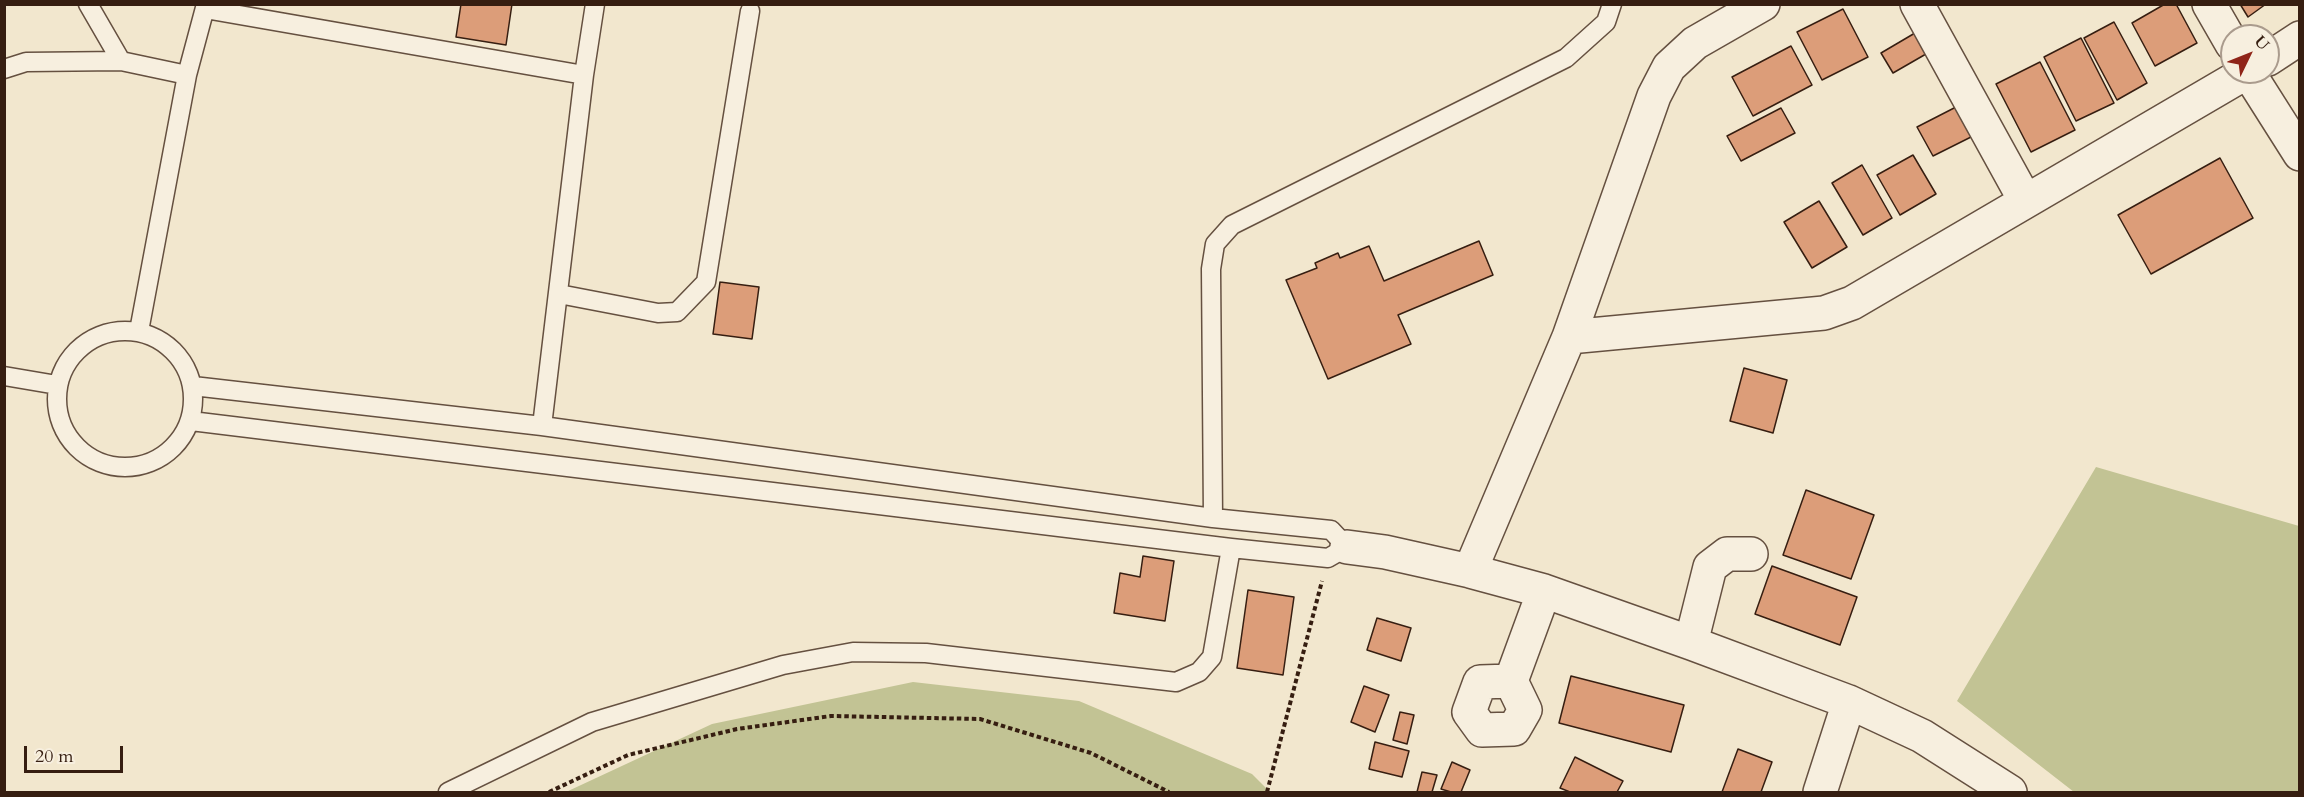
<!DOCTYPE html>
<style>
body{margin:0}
#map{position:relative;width:2304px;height:797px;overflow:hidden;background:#f2e7ce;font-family:Cardo,serif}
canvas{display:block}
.frame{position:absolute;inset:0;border:6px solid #361e11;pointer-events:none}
.north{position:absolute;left:2220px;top:24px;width:60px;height:60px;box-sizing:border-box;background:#f7efdf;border:2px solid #aa9b8d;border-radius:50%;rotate:47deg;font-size:16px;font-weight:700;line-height:24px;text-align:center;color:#361e11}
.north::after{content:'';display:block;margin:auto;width:21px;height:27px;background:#8f2418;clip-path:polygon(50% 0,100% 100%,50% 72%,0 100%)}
.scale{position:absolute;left:24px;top:746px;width:99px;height:27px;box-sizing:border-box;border:3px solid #361e11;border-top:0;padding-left:8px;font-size:18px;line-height:21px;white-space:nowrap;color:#361e11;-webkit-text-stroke:4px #f7efdf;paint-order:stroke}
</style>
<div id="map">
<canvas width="2304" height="797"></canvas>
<div class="frame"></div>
<div class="north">U</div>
<div class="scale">20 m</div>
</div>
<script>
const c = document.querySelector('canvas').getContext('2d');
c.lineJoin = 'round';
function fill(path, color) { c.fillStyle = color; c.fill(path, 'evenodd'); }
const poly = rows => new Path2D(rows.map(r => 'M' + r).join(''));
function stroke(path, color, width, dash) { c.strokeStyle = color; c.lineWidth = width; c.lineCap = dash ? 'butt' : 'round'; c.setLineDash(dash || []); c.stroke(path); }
fill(poly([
 [2096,467,2299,526,2299,792,2074,792,1957,701],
 [913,682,1079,701,1252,774,1270,792,566,792,712,724]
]), '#c2c394');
const building = poly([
 [461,4,512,4,506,45,456,37,461,4],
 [2165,4,2176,4,2197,43,2155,66,2132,23,2165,4],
 [2240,4,2266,4,2248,17,2240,4],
 [1843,9,1868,57,1822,80,1797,32,1843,9],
 [2114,22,2147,83,2117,100,2084,38,2114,22],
 [1915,33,1926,54,1893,73,1881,53,1915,33],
 [2081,38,2114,103,2076,121,2044,57,2081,38],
 [1791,46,1812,85,1753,116,1732,77,1791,46],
 [2040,62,2075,130,2031,152,1996,84,2040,62],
 [1958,106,1973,136,1933,156,1917,127,1958,106],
 [1781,108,1795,133,1741,161,1727,136,1781,108],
 [1913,155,1936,194,1900,215,1877,175,1913,155],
 [2220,158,2253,218,2151,274,2118,215,2220,158],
 [1862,165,1892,218,1863,235,1832,183,1862,165],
 [1819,201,1847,247,1812,268,1784,222,1819,201],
 [1479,241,1493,275,1398,315,1411,344,1328,379,1286,280,1317,268,1315,263,1338,253,1340,258,1369,246,1384,281,1479,241],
 [720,282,759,287,752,339,713,334,720,282],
 [1744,368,1787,380,1773,433,1730,421,1744,368],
 [1806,490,1874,515,1851,579,1783,555,1806,490],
 [1143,556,1174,561,1165,621,1114,613,1120,573,1140,577,1143,556],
 [1772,566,1857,597,1840,645,1755,614,1772,566],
 [1248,590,1294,597,1283,675,1237,668,1248,590],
 [1377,618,1411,628,1401,661,1367,650,1377,618],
 [1571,676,1684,705,1671,752,1559,723,1571,676],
 [1364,686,1389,695,1375,732,1351,722,1364,686],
 [1400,712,1414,715,1407,744,1393,740,1400,712],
 [1375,742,1409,751,1402,777,1369,769,1375,742],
 [1738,749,1772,762,1761,792,1722,792,1738,749],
 [1575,757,1623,781,1617,792,1570,792,1560,788,1575,757],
 [1452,762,1470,770,1461,792,1451,792,1441,789,1452,762],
 [1422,772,1437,775,1432,792,1417,792,1422,772]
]);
fill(building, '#dc9d79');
stroke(building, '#361e11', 1.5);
const lane = poly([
 [88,4,121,61],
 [205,9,584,75],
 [4,69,26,62,121,61,187,75],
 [559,294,658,313,677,312,706,282,750,11],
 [139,331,187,75,206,4],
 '57 399a68 68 0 1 1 136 0a68 68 0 1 1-136 0Z',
 [4,376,57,385],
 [191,421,1231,548,1328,558,1347,547,1331,530,1213,518,542,426,193,386],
 [542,426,584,75,595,4],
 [1213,518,1211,269,1215,244,1232,225,1566,58,1606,22,1612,4],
 [448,792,592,722,783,665,853,652,926,653,1176,682,1199,672,1212,657,1231,548]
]);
const street = poly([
 [1917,4,2025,200],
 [2209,4,2232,44],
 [2268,59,2300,38],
 [2248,72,2300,154],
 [1569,337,1824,313,1852,303,2247,72],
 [1347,547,1385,552,1470,571,1544,591,1691,643,1849,702,1922,736,2010,792],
 [1470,571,1569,337,1654,96,1669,67,1695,43,1763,4],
 [1691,643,1710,567,1727,554,1751,554],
 [1511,681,1525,710,1514,729,1482,730,1469,712,1480,682,1511,681],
 [1511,681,1544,591],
 [1820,792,1849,702]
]);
stroke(lane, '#655040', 21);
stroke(street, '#655040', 36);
stroke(poly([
 [549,792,628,755,737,729,831,716,980,719,1091,753,1169,792],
 [1267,792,1322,581]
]), '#361e11', 4, [4.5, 3]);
stroke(lane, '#f7efdf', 18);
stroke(street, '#f7efdf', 33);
</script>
